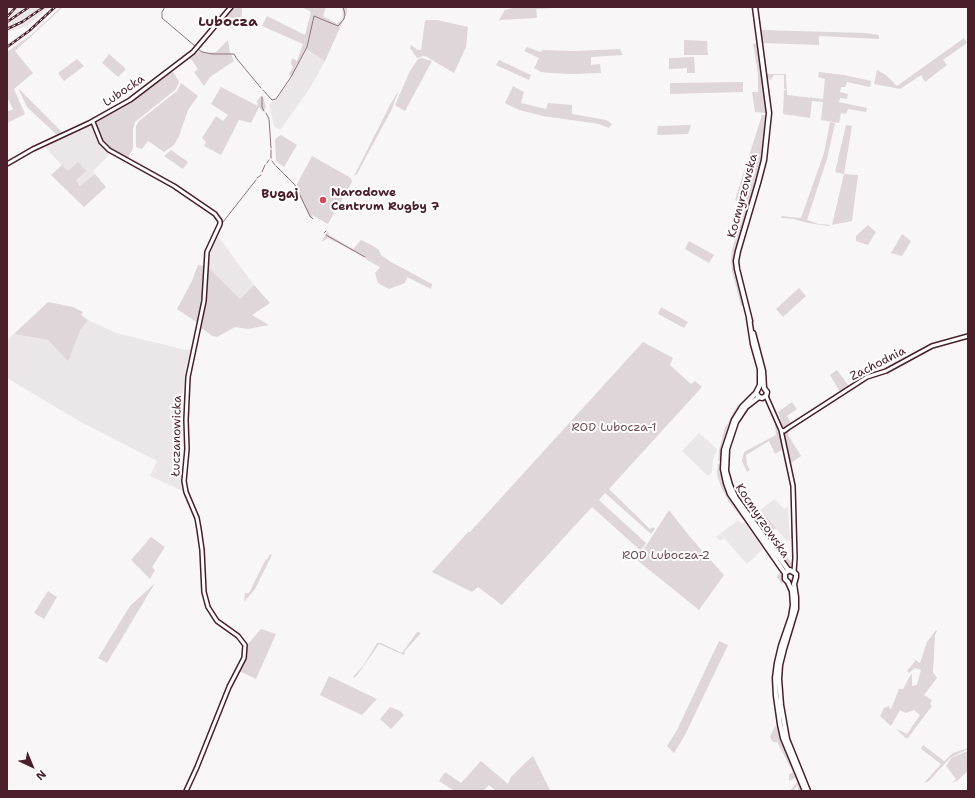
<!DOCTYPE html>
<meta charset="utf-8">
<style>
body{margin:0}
#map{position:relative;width:975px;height:798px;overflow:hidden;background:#f8f6f7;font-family:"Shantell Sans",sans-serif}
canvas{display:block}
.frame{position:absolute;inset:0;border:8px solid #4a1f2b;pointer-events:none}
.north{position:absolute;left:12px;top:746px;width:40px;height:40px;-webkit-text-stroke:3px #fff;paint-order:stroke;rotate:136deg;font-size:11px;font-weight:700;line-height:16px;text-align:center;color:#4a1f2b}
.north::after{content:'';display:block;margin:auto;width:14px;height:18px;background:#4a1f2b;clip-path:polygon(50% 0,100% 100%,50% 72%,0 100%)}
</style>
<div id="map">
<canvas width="975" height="798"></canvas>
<div class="frame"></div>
<div class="north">N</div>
</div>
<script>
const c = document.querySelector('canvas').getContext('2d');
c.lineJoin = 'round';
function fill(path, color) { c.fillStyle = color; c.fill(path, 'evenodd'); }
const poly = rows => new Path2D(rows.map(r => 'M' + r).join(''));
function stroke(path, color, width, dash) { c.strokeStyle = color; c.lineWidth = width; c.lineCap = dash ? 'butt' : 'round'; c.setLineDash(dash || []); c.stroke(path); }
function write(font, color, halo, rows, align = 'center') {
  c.font = font + ' "Shantell Sans",sans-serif'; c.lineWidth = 4; c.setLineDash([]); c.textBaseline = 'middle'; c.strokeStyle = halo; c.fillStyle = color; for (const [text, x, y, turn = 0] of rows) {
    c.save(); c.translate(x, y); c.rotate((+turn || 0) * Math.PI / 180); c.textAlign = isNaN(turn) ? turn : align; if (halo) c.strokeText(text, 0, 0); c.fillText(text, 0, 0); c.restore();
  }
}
fill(poly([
 [7,7,50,7,27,26,7,32],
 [306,49,325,61,310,88,280,130,274,126,269,104,275,101,292,77],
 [91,125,93,126,99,143,110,154,93,171,95,174,81,186,45,147],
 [217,235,254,285,240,299,208,267,213,242],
 [88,320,116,333,186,350,192,348,187,363,182,398,183,442,178,451,175,470,183,474,185,492,150,476,157,461,79,421,7,378,7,340,14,334,48,340,68,360,80,331],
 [699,433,717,449,713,460,712,472,708,476,682,451],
 [775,499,784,509,788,507,790,541,785,539,760,510],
 [738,520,742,524,745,522,763,549,747,564,724,538,720,541,716,537]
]), '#ebe6e8');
fill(poly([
 [61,7,63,7,15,51,33,73,14,89,25,114,7,123,7,112,13,109,7,97,7,52,32,34],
 [234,7,242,7,242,13,241,19,236,26,231,28,229,27,224,19],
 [302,7,326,7,323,16,337,24,343,18,342,7,347,7,347,12,325,61,306,49,292,77,289,74,293,67,291,64,292,58,297,61,303,44,262,26,267,16,305,35,311,12],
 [517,7,554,7,554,8,536,9,537,18,499,20,505,10],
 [757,7,760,7,758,13,761,30,865,33,879,35,879,39,819,36,819,45,762,43],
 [427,20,437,20,468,27,466,47,454,73,427,57,423,56,417,58,410,48,411,45,418,50,421,50,425,21],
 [964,38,967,43,943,60,947,65,925,82,921,75,900,89,874,84,877,70,886,75,897,86],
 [228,40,230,52,234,61,210,77,204,86,194,72,198,69,191,59,189,59,200,51,205,53,216,52],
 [684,40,707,41,708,55,684,55],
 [758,43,767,112,765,113,755,112,752,92,758,92,758,74,753,44],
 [527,47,541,52,542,50,574,51,620,49,623,55,591,57,591,65,600,64,601,73,571,74,552,73,541,72,534,68,539,58,524,51],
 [109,54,126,69,118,77,102,63],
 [694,57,695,73,687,73,687,68,669,69,669,58],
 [421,58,432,61,405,111,395,105,410,71,418,59],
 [77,59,84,66,64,81,58,73],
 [499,60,531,75,529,80,496,65],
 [171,72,173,72,179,81,178,85,175,90,135,122,133,129,133,148,128,158,113,151,105,143,100,137,96,123,98,121,127,104],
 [819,72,844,75,871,81,870,87,847,82,845,87,841,87,840,92,848,94,847,99,840,98,839,102,867,108,866,112,848,109,846,114,841,113,839,123,821,120,823,102,812,101,810,118,783,114,784,91,786,89,784,89,784,75,774,75,771,80,767,78,766,74,786,74,787,95,823,99,825,79,818,77],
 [743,82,743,92,670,94,670,83],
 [181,83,198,96,188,110,179,136,174,145,164,152,148,141,142,149,136,147,136,126,139,121,177,91],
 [513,86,524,92,521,103,546,109,548,103,572,105,572,114,606,120,612,124,609,128,599,124,543,116,519,110,505,103],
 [221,87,258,106,257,101,261,96,263,97,266,107,263,112,259,107,251,123,239,120,221,155,204,146,206,142,202,138,216,116,223,121,228,115,211,104],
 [18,88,63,133,57,135,27,107],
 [399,90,391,111,365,159,357,174,354,176,391,103],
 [762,115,766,115,767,117,762,161,750,204,745,204,735,200],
 [830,122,835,123,827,159,807,220,819,224,831,225,828,226,808,223,794,219,781,218,782,216,801,218,824,153],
 [691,125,688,134,657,135,658,126],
 [846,125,852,126,844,174,858,175,852,221,832,225,844,174,835,172],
 [281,135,297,145,284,167,276,161,275,139],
 [171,150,188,162,183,169,164,156],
 [312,156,351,178,352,182,328,224,312,215,313,219,310,218,297,191,297,184],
 [78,162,86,171,76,180,80,186,95,174,106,187,84,207,51,175,62,165,68,171],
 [747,206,749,209,735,261,744,305,741,306,732,271,731,260,732,250,744,209],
 [868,225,876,232,868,245,856,241,856,236],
 [328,231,329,235,353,249,361,240,373,246,379,250,381,255,391,262,432,284,431,289,407,277,405,283,389,289,378,283,375,273,380,267,367,260,366,258,328,238,321,242],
 [902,234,911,241,902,256,891,253],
 [689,241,714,255,709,263,685,249],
 [198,265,204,266,202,296,198,323,177,309,192,281],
 [208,267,240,299,254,285,270,303,252,315,269,325,248,329,235,327,217,337,212,336,203,329,200,330,205,301],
 [799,288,806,296,783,317,776,309],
 [48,302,73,307,83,312,81,315,88,320,80,331,68,361,48,340,14,334],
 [661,307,688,322,684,328,658,314],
 [643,342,673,358,670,365,691,384,695,381,702,387,609,489,650,529,653,527,655,529,651,534,605,493,599,500,646,543,641,551,592,507,502,605,478,587,472,592,432,572,468,532,470,532],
 [837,370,849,386,840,392,830,375],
 [752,392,753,393,739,406,732,418,725,440,721,460,718,461,719,450,725,427,726,427,735,409],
 [792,402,797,409,787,416,791,423,783,428,778,412],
 [776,424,783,449,775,454,769,441,746,455,747,465,750,470,747,472,742,461,744,452,776,435,775,425],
 [789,431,788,435,801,456,791,463,783,435],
 [718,464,721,465,725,486,730,498,782,572,782,584,777,577,780,572,745,522,729,502,721,487,717,474],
 [756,506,776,528,767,536,792,563,791,566,789,567,785,564,750,512],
 [669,510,690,537,724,575,699,610,637,560],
 [151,537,165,547,152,567,155,570,150,579,131,560],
 [270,554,272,555,255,589,244,602,245,593,249,593,266,559,267,560],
 [155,583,107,663,98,658,130,606],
 [48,591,57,597,44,619,34,613],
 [261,629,276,634,256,679,239,671,247,654,247,645],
 [936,630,937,631,935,635,933,672,937,678,924,695,932,700,930,704,932,706,907,739,896,729,901,731,907,734,920,715,914,710,906,713,900,710,891,726,880,716,884,708,889,706,890,709,891,709,899,689,903,689,910,676,912,674,912,686,917,685,921,670,915,668,909,673,907,671,915,661,914,659,920,663,927,642],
 [417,632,421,633,405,651,404,655,379,644,358,674,354,678,353,677,363,666,377,643,381,643,402,653],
 [719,641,728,645,685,735,674,753,667,746,677,730],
 [329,676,377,699,362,715,332,701,320,695],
 [390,707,400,711,404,715,391,729,380,719],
 [779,725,782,740,796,771,803,791,797,791,798,789,797,785,794,791,790,791,797,782,795,778,789,781,789,774,793,772,777,742,773,742,770,737,775,726],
 [923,745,944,761,953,753,968,748,968,749,950,758,929,781,924,783,941,764,921,749],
 [968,751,968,771,958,780,952,783,956,779,946,766,951,758],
 [533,756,550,790,548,791,496,791,489,785,483,791,453,791,453,790,439,781,445,772,461,783,481,761,508,784,511,777,526,762]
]), '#ded6d9');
stroke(poly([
 [165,7,162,12,162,18,195,46],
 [199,50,202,52,212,54,234,54,237,59,261,88],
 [263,90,272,100,276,99,291,77,307,47,314,16,338,26,344,19,345,14,343,7],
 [262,97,262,107,264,111],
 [266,113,269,119,271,148],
 [271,158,271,150],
 [272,161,275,165],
 [267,163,269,160],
 [276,166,295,185,310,216,313,219],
 [262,172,265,165],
 [257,178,261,175],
 [220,229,223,222,256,180],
 [324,233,326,231],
 [326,235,365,257],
 [198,339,200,328],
 [189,380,191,370],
 [792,524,792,538]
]), '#8f747b', 1);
const minor = poly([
 [93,122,101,142,109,150,174,186,215,214,220,221,220,224,207,252,204,301,188,377,186,420,187,449,184,481,186,492,197,518,199,529,202,550,204,592,208,607,217,621,238,636,245,645,244,658,229,687,197,767,186,791],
 [7,164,33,149,89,123,130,100,193,52,231,7],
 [766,396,781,430,793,486,795,558,794,572],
 [781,430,784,431,788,428,867,377,886,371,932,346,968,336]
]);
const major = poly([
 [749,318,753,344,760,369,760,385,756,393,742,407,734,420,724,450,723,469,726,483,730,494,782,569,785,573,785,579,788,582,792,591,793,605,791,617,781,646,777,663,775,678,776,696,780,724,783,738,805,791],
 [750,321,737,269,736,261,738,251,758,183,764,160,769,113,755,7],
 [753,333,763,371,764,388,767,392,766,396,762,398,759,397,756,393],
 [759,397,746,407,736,422,727,449,726,471,730,485,736,498,789,571],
 [785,573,790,570,796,574,796,577,794,584,796,597,796,609,784,649,780,665,779,679,781,705,787,739,808,791]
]);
stroke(minor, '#4a1f2b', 6);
stroke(major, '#4a1f2b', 7);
stroke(minor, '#fff', 3);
stroke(major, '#fff', 4);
const rail = poly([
 [7,17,16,7],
 [7,22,29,7],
 [7,29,22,22,44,7],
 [7,47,29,31,55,7]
]);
stroke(rail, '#4a1f2b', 2.5);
stroke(rail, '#fff', 1, [3]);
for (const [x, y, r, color] of [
 [323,200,4,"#d1495b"]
]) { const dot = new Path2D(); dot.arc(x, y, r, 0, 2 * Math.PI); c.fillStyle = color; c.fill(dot); stroke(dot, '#fff', 1.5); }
write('12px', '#4a1f2b', '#fff', [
 ["Lubocka",124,91,-34],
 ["Kocmyrzowska",743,196,-75],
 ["Zachodnia",878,364,-27],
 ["Łuczanowicka",177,436,-89],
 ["Kocmyrzowska",762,521,56]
]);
write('bold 12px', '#4a1f2b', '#fff', [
 ["Narodowe",331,193],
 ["Centrum Rugby 7",331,207]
], 'left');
write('12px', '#6f4d56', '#fff', [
 ["ROD Lubocza-1",614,428],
 ["ROD Lubocza-2",666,556]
]);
write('bold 13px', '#4a1f2b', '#fff', [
 ["Bugaj",280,195]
]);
write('bold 14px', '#4a1f2b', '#fff', [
 ["Lubocza",228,22]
]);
</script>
